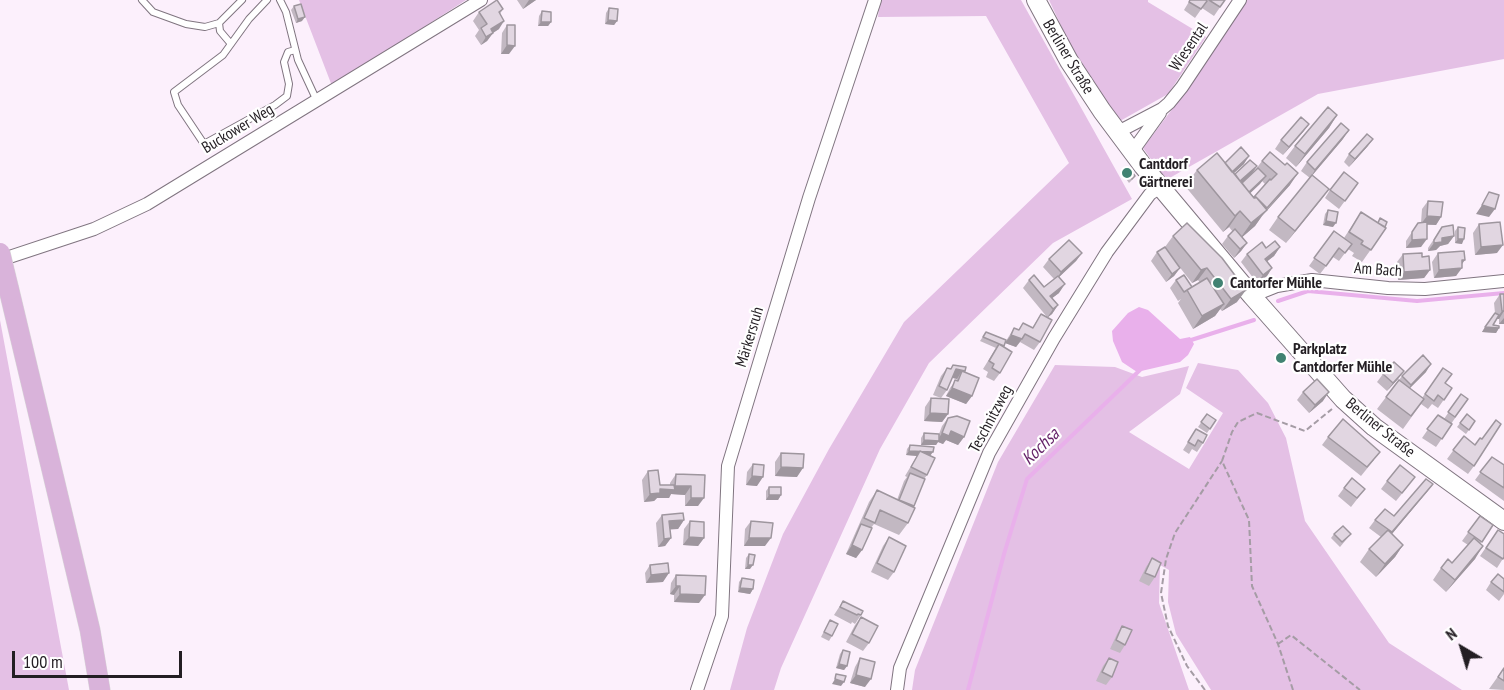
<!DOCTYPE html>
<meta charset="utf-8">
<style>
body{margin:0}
#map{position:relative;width:1504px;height:690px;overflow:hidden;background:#fcf0fc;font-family:"PT Sans Narrow",sans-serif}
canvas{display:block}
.north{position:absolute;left:1432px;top:618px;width:60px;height:60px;-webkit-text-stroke:4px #fff;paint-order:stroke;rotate:322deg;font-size:16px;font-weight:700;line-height:24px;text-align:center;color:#231e23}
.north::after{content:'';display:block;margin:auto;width:21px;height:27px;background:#231e23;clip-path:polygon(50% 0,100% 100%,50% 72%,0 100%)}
.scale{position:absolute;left:12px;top:651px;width:170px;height:27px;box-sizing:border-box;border:3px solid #231e23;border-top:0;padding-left:8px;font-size:18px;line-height:21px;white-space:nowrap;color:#231e23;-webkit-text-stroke:4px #fff;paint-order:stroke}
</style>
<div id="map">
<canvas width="1504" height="690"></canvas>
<div class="north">N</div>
<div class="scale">100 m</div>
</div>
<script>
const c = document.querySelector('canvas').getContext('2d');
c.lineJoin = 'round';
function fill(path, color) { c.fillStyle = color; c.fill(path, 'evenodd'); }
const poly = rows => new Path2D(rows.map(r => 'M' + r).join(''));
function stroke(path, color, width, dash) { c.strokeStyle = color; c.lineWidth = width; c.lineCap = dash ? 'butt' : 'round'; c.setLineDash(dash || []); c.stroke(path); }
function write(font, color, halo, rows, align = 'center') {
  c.font = font + ' "PT Sans Narrow",sans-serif'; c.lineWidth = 4.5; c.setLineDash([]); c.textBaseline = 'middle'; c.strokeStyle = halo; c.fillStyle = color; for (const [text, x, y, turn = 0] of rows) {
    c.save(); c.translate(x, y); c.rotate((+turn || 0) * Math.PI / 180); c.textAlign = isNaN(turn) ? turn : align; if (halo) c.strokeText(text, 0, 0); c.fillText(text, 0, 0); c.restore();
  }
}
fill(poly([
 [299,0,466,0,332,86],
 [880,0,1021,0,1132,199,1053,243,929,363,880,449,781,668,774,690,730,690,747,628,783,534,829,449,904,322,1069,163,986,16,878,17],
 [1049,0,1148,0,1148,2,1206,37,1168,94,1120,121,1070,45],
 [1244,0,1504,0,1504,59,1318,94,1166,180,1143,148,1185,92],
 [0,320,69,690,0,690],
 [1198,363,1238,370,1268,403,1286,438,1305,521,1389,643,1462,690,1211,690,1176,634,1168,602,1169,570,1160,565,1159,603,1189,690,912,690,915,670,998,462,1055,365,1115,367,1142,377,1189,366,1180,394,1129,432,1189,469,1223,413,1186,388]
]), '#e4c0e5');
fill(poly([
 [1139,307,1148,310,1180,339,1190,337,1194,344,1188,355,1180,362,1137,372,1122,362,1113,341,1112,331,1128,313]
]), '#e9b0eb');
stroke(poly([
 [1278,301,1308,291,1417,301,1504,293],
 [1188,341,1254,320],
 [968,690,1004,554,1027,479,1141,369]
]), '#e9b0eb', 4);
const lane = poly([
 [142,0,153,12,186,24,205,27,219,23,242,0],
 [267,0,249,19,223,55,174,92,178,105,204,144,275,105,287,96,289,84,284,62,288,52,295,50],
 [280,0,286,12,298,60,317,101],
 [219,23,220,31,231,44]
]);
const street = poly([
 [1118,132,1162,109,1169,103,1182,87,1240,0],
 [1132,152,1160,113],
 [0,260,94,229,147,204,481,0],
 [1252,296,1277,286,1312,280,1388,288,1425,289,1504,281],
 [697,690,722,616,728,466,809,198,875,0],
 [897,690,900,668,989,453,1054,338,1107,252,1150,194,1159,188]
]);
const secondary = poly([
 [1036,0,1069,61,1102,111,1143,166,1252,296,1343,399,1374,427,1504,521]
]);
const primary = poly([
 [9,290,90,630,100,690]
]);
stroke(lane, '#807580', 8);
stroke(street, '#807580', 14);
stroke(secondary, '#807580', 20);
stroke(primary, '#d7d6d7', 21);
stroke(poly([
 [1278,644,1291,635,1360,690],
 [1205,690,1187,666,1168,626,1161,593,1166,559,1175,533,1222,461],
 [1293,690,1278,644,1252,586,1249,520,1222,461,1232,432,1238,422,1257,413,1305,431,1332,409]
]), '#a59ca5', 2, [6, 3]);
stroke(lane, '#fff', 6);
stroke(street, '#fff', 12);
stroke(secondary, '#fff', 18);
stroke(primary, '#d9b3da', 20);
const primaryBridge = poly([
 [0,253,9,290]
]);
stroke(primaryBridge, '#d7d6d7', 21, []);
stroke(primaryBridge, '#d9b3da', 20);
fill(poly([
 [517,0,536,0,523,9],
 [1190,0,1225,0,1214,16,1202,8,1195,18,1184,10],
 [294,6,302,21,296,23,291,10],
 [609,8,617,21,614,25,605,24,606,13],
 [503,9,500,14,499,29,493,33,487,41,481,45,475,36,479,30,473,21,479,12],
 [542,11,551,22,548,26,538,26,539,16],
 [507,25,509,54,501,54,502,33],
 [1337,115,1329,128,1296,167,1286,158,1295,146],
 [1309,124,1303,132,1283,155,1275,149,1281,140],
 [1343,139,1310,178,1301,171,1307,162],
 [1373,139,1367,147,1349,167,1344,162,1349,154],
 [1262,161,1290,185,1262,216,1255,226,1242,237,1247,243,1241,251,1234,258,1222,244,1228,236,1233,232,1229,227,1223,232,1185,186,1197,170,1225,163,1244,164,1234,173,1235,174,1257,166,1251,175,1242,183,1253,173],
 [1262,181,1265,184,1254,197,1250,193],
 [1127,172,1135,176,1132,180,1129,183,1124,176],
 [1358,183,1339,209,1325,198,1330,190],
 [1329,189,1320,201,1286,243,1269,230,1278,217],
 [1428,201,1441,217,1436,225,1427,225,1421,247,1406,248,1406,241,1418,223,1421,223,1422,209],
 [1328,210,1333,227,1323,225,1325,214],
 [1361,212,1377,223,1380,218,1386,228,1362,262,1352,256,1354,253,1348,249,1339,261,1333,257,1320,274,1309,266,1334,231,1344,238],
 [1187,223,1237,302,1222,311,1220,309,1215,316,1193,329,1178,303,1181,299,1178,301,1170,288,1176,280,1192,287,1200,283,1198,280,1192,283,1178,265,1180,268,1174,276,1166,282,1151,261,1157,252,1165,247,1173,236],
 [1479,224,1497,253,1475,255,1473,233],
 [1442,227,1454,236,1448,244,1440,246,1436,250,1428,251,1428,248],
 [1458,227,1462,244,1455,243,1455,231],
 [1280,247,1274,256,1267,261,1272,268,1267,276,1257,283,1241,262,1247,254,1266,248],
 [1082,253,1076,261,1059,277,1059,293,1052,298,1058,305,1052,314,1048,317,1040,342,1034,350,1020,342,1016,347,1005,343,1003,347,1000,373,994,381,986,377,988,372,983,369,996,348,980,341,986,332,1006,341,1014,328,1018,330,1023,323,1032,328,1041,314,1047,317,1023,288,1029,280,1044,287,1054,279,1043,267,1049,259],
 [1438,253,1462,264,1456,276,1434,278,1432,262],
 [1403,254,1422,257,1430,270,1424,278,1398,280,1397,262],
 [1500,294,1504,294,1504,324,1499,324,1499,319,1496,319,1493,325,1499,328,1496,333,1482,332,1495,313,1494,303],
 [953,365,965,371,964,372,972,396,966,404,946,396,950,388,957,379,952,378,947,390,941,398,933,395,941,376,947,368,950,369],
 [1443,368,1445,383,1452,388,1438,408,1432,404,1428,409,1421,404,1403,429,1377,409,1402,376,1426,372,1410,388,1422,398],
 [1383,374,1398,379,1387,391,1377,382],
 [1303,392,1323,401,1309,413,1297,400],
 [1461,394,1468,399,1451,424,1452,424,1436,447,1422,438,1438,415,1444,419],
 [931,398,948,414,942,422,924,421,925,407],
 [1207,414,1216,420,1207,433,1198,427],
 [1467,414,1475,421,1466,434,1457,427],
 [948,418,964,437,958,445,946,440,943,444,938,442,936,445,921,445,921,438,924,433,939,434,942,426],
 [1196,429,1203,443,1197,452,1192,449,1189,454,1183,450],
 [1464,436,1474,466,1468,474,1447,459],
 [1328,437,1374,460,1361,476,1322,445],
 [910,445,931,456,927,475,924,479,908,523,899,535,874,524,871,528,862,550,856,558,846,554,869,502,877,490,897,500,904,481,907,477,905,476,917,456,906,455,907,449],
 [781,453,797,477,775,476,775,462],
 [1492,457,1504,465,1504,501,1475,480],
 [753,464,757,486,746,485,747,472],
 [648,471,660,485,670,485,670,483,676,474,705,475,698,506,685,506,685,495,671,494,669,498,657,498,654,501,644,502,642,480],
 [1387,481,1409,485,1396,501,1381,489],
 [1433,484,1392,534,1403,545,1395,557,1376,577,1360,562,1369,549,1381,537,1369,528,1375,520,1394,516],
 [769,487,781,495,778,500,766,500,766,491],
 [1344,488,1365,489,1351,507,1338,496],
 [662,515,684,520,678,529,670,529,671,538,665,546,658,547,656,523],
 [1480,516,1493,525,1480,544,1475,559,1446,592,1433,580,1441,568,1452,563,1468,545,1462,541],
 [690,521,704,538,698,546,683,545,684,529],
 [751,521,765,546,744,546,745,529],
 [1498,530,1504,557,1497,568,1480,556],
 [1334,534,1351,534,1340,547,1331,538],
 [889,537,894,572,888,580,871,572,883,546],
 [749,554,750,569,745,569,746,558],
 [1152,558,1155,577,1149,586,1139,581,1146,567],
 [650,565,663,582,646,583,645,573],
 [676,575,699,603,674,602,674,595,670,594,671,583],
 [742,578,753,589,750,594,738,592,739,582],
 [1504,579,1504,594,1499,601,1486,590,1491,582],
 [843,601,861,615,855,624,852,622,851,624,834,615],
 [861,617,869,643,863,651,846,642,855,625],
 [830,620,832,636,829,641,821,637],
 [1122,626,1125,645,1120,653,1110,649,1117,634],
 [843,650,847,666,844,670,836,668,840,654],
 [860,658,865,687,850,683,855,667],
 [1109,658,1112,677,1106,685,1096,681,1103,666],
 [1504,668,1504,690,1489,689]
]), '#c2b8c2');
fill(poly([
 [529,0,536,0,523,9],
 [305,17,302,21,296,23,298,19],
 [608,20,617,21,614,25,605,24],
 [504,21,499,29,485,38,491,29],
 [541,22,551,22,548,26,538,26],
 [493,33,487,41,481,45,486,37],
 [507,45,515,46,509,54,501,54],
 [1337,115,1329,128,1296,167,1305,154],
 [1309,124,1303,132,1283,155,1289,147],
 [1349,130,1343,139,1310,178,1315,170],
 [1373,139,1367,147,1349,167,1355,159],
 [1249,156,1244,164,1224,182,1230,174],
 [1257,166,1251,175,1233,191,1238,183],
 [1298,173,1290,185,1262,216,1255,226,1239,240,1251,223,1265,212],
 [1266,176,1260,184,1242,201,1248,193],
 [1329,189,1320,201,1286,243,1295,231],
 [1482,205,1495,209,1489,217,1476,214],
 [1240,211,1229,227,1223,232,1235,216],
 [1427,216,1441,217,1436,225,1421,224],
 [1326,221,1336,223,1333,227,1323,225],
 [1454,236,1448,244,1440,246,1436,250,1428,251,1434,243,1442,238],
 [1427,239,1421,247,1406,248,1412,240],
 [1458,239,1464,239,1462,244,1455,243],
 [1247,243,1241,251,1234,258,1240,249],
 [1503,245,1497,253,1475,255,1481,247],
 [1280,247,1274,256,1260,267,1265,259],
 [1082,253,1076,261,1056,280,1061,272],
 [1462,260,1465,260,1459,268,1462,268,1456,276,1434,278,1439,270],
 [1180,268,1174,276,1166,282,1172,274],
 [1207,268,1198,280,1192,283,1201,270],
 [1272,268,1267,276,1257,283,1263,275],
 [1430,270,1424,278,1398,280,1404,272],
 [1065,284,1059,293,1047,302,1050,296],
 [1246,290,1237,302,1222,311,1231,299],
 [1224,304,1215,316,1193,329,1202,316],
 [1058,305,1052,314,1047,318,1053,309],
 [1502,311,1504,311,1499,319,1496,319],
 [1504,318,1504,324,1499,324],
 [1485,327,1499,328,1496,333,1482,332],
 [1011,335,1022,339,1016,347,1005,343],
 [1431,364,1426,372,1405,393,1411,385],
 [956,369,965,371,959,379,962,371,957,379,950,377],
 [1404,371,1398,379,1387,391,1393,383],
 [952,388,972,396,966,404,946,396],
 [1329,392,1323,401,1309,413,1315,405],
 [930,413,948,414,942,422,924,421],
 [951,431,964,437,958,445,946,440,943,444,938,442,936,445,921,445,924,440,937,441,942,433],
 [909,451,920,451,917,456,906,455],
 [920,451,933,452,930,456],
 [781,467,803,468,797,477,775,476],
 [752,476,763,477,757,486,746,485],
 [1433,484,1427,492,1386,541,1392,532],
 [675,486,691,486,685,495,671,494,669,498,657,498,654,501,644,502,650,494,660,489,673,490],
 [769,495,781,495,778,500,766,500],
 [691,498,704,498,698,506,685,506],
 [684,520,678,529,663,530,669,521],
 [689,537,704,538,698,546,683,545],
 [671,538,665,546,658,547,664,539],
 [749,538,771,538,765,546,744,546],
 [852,545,862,550,856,558,846,554],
 [1403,545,1395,557,1376,577,1385,564],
 [1483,546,1475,559,1446,592,1455,580],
 [748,565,753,565,750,569,745,569],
 [669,573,663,582,646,583,651,575],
 [676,586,680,586,674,595,670,594],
 [740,588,753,589,750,594,738,592],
 [680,594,705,595,699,603,674,602],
 [839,664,847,666,844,670,836,668],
 [856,675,871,679,865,687,850,683],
 [835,679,844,682,841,686,832,684]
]), '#9e969e');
const building = poly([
 [497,0,503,9,499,12,504,21,491,29,493,33,486,37,481,28,487,24,479,12,497,0],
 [1190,0,1206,0,1207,1,1201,9,1189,2,1190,0],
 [1209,0,1225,0,1220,7,1209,0],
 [301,4,305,17,298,19,294,6,301,4],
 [609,8,618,9,617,21,608,20,609,8],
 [542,11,551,12,551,22,541,22,542,11],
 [507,25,515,25,515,46,507,45,507,25],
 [1328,107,1337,115,1305,154,1295,146,1328,107],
 [1301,117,1309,124,1289,147,1281,140,1301,117],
 [1341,123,1349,130,1315,170,1307,162,1341,123],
 [1367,134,1373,139,1355,159,1349,154,1367,134],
 [1241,147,1249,156,1232,172,1225,163,1241,147],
 [1270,152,1285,165,1287,163,1298,173,1267,208,1256,197,1255,198,1254,197,1270,179,1271,180,1277,174,1262,161,1270,152],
 [1217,153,1254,198,1256,197,1267,210,1251,223,1240,211,1235,216,1197,170,1217,153],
 [1250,160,1257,166,1240,181,1235,174,1250,160],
 [1258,168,1266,176,1249,192,1242,183,1258,168],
 [1130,169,1135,176,1132,179,1127,172,1130,169],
 [1344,172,1358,183,1345,201,1330,190,1344,172],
 [1312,175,1329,189,1295,231,1278,217,1312,175],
 [1489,192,1499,195,1495,209,1482,205,1489,192],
 [1428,201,1443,202,1441,217,1427,216,1428,201],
 [1328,210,1338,212,1336,223,1326,221,1328,210],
 [1361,212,1386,228,1371,250,1361,244,1363,241,1349,232,1361,212],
 [1380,218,1387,222,1385,227,1378,223,1380,218],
 [1427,222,1427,239,1412,240,1412,232,1418,223,1427,222],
 [1500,222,1503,245,1481,247,1479,224,1500,222],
 [1187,223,1222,258,1246,290,1231,299,1207,268,1201,270,1173,236,1187,223],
 [1453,225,1454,236,1442,238,1442,242,1434,243,1434,240,1442,227,1453,225],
 [1458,227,1465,228,1464,239,1458,239,1458,227],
 [1235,229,1247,243,1240,249,1228,236,1235,229],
 [1334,231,1352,244,1345,253,1339,248,1326,266,1314,258,1334,231],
 [1069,240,1082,253,1061,272,1049,259,1069,240],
 [1275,241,1280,247,1265,259,1272,268,1263,275,1247,254,1262,242,1266,248,1275,241],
 [1165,247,1180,268,1172,274,1157,252,1165,247],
 [1464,251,1465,260,1462,260,1462,268,1439,270,1438,253,1464,251],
 [1422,253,1422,257,1429,256,1430,270,1404,272,1403,254,1422,253],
 [1034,275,1044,287,1058,276,1065,284,1050,296,1058,305,1053,309,1029,280,1034,275],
 [1184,275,1192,287,1184,292,1176,280,1184,275],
 [1207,278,1224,304,1202,316,1187,290,1207,278],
 [1500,294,1504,294,1504,311,1502,311,1500,294],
 [1495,313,1499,315,1493,325,1499,326,1499,328,1485,327,1495,313],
 [1041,314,1052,320,1040,342,1025,334,1022,339,1011,335,1014,328,1019,330,1023,323,1033,328,1041,314],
 [986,332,1006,340,1004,346,983,337,986,332],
 [999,344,1012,352,1000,373,992,368,994,364,989,361,999,344],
 [1423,355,1431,364,1411,385,1402,376,1423,355],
 [1394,362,1404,371,1393,383,1383,374,1394,362],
 [953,365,966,367,965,371,956,369,947,390,939,386,947,368,951,369,953,365],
 [1443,368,1452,374,1445,383,1452,388,1444,400,1438,395,1434,401,1425,394,1443,368],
 [962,371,979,378,972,396,952,388,955,380,958,381,962,371],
 [1317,379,1329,392,1315,405,1303,392,1317,379],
 [1399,380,1424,399,1411,416,1386,397,1399,380],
 [1461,394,1468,399,1455,417,1448,412,1461,394],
 [931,398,949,399,948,414,930,413,931,398],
 [1207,414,1216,420,1210,429,1201,422,1207,414],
 [1467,414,1475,421,1469,430,1460,423,1467,414],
 [1438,415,1452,424,1442,439,1427,429,1438,415],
 [957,416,970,421,964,437,951,431,949,436,942,433,948,418,957,416],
 [1343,419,1380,452,1367,467,1328,437,1343,419],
 [1496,420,1501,424,1474,466,1453,450,1464,436,1475,445,1480,438,1482,439,1496,420],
 [1196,429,1207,435,1203,443,1198,440,1195,446,1188,442,1196,429],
 [924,433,939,434,939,441,924,440,924,433],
 [910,445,934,447,933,452,909,451,910,445],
 [920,451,935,458,927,475,911,467,920,451],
 [781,453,804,454,803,468,781,467,781,453],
 [1492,457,1504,465,1504,488,1480,472,1492,457],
 [753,464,764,465,763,477,752,476,753,464],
 [1400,465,1415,477,1402,493,1387,481,1400,465],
 [658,470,660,485,674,485,675,490,660,489,660,493,650,494,648,471,658,470],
 [910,473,925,479,914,506,899,500,910,473],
 [676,474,705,475,704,498,691,498,691,486,675,486,676,474],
 [1352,478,1365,489,1357,498,1344,488,1352,478],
 [1426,479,1433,484,1392,532,1375,520,1385,509,1394,516,1426,479],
 [769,487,781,487,781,495,769,495,769,487],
 [877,490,915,508,908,523,880,510,875,523,864,518,877,490],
 [683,513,684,520,669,521,671,538,664,539,662,515,683,513],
 [1480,516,1493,525,1482,542,1468,532,1480,516],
 [690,521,704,522,704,538,689,537,690,521],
 [751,521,773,523,771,538,749,538,751,521],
 [861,524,872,528,862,550,852,545,861,524],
 [1343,526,1351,534,1342,542,1334,534,1343,526],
 [1388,530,1403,545,1385,564,1369,549,1388,530],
 [1498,530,1504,534,1504,557,1503,559,1486,548,1498,530],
 [889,537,906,546,894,572,877,563,889,537],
 [1474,538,1483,546,1455,580,1441,568,1448,559,1452,563,1474,538],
 [749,554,755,555,753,565,748,565,749,554],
 [1152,558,1161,563,1155,577,1145,573,1152,558],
 [668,563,669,573,651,575,650,565,668,563],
 [1498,574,1504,579,1504,592,1491,582,1498,574],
 [676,575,706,576,705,595,680,594,680,586,676,586,676,575],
 [742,578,754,580,753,589,740,588,742,578],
 [843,601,863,611,861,615,858,614,857,615,840,607,843,601],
 [861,617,878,626,869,643,852,634,861,617],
 [830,620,838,624,832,636,824,632,830,620],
 [1122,626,1132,630,1125,645,1116,640,1122,626],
 [843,650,850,652,847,666,839,664,843,650],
 [860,658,875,662,871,679,856,675,860,658],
 [1109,658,1118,662,1112,677,1102,672,1109,658],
 [1504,668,1504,681,1498,677,1504,668],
 [836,674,846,676,844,682,835,679,836,674]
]);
fill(building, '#e1d6e1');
stroke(building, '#9e969e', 1.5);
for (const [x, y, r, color] of [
 [1127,173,6,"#418272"],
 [1218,283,6,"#418272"],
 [1281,358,6,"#418272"]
]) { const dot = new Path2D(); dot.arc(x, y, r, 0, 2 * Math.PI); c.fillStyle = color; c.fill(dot); stroke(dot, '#fff', 2); }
write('16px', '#231e23', '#fff', [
 ["Wiesental",1189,47,-56],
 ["Berliner Straße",1068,57,59],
 ["Buckower Weg",238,129,-31],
 ["Am Bach",1378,270,4],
 ["Märkersruh",750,337,-73],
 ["Teschnitzweg",991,419,-62],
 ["Berliner Straße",1380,428,39]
]);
write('bold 16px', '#231e23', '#fff', [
 ["Cantdorf",1139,164],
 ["Gärtnerei",1139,182],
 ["Cantorfer Mühle",1230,283],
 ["Parkplatz",1293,349],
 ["Cantdorfer Mühle",1293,367]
], 'left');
write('italic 18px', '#652369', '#fff', [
 ["Kochsa",1041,447,-44]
]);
</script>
